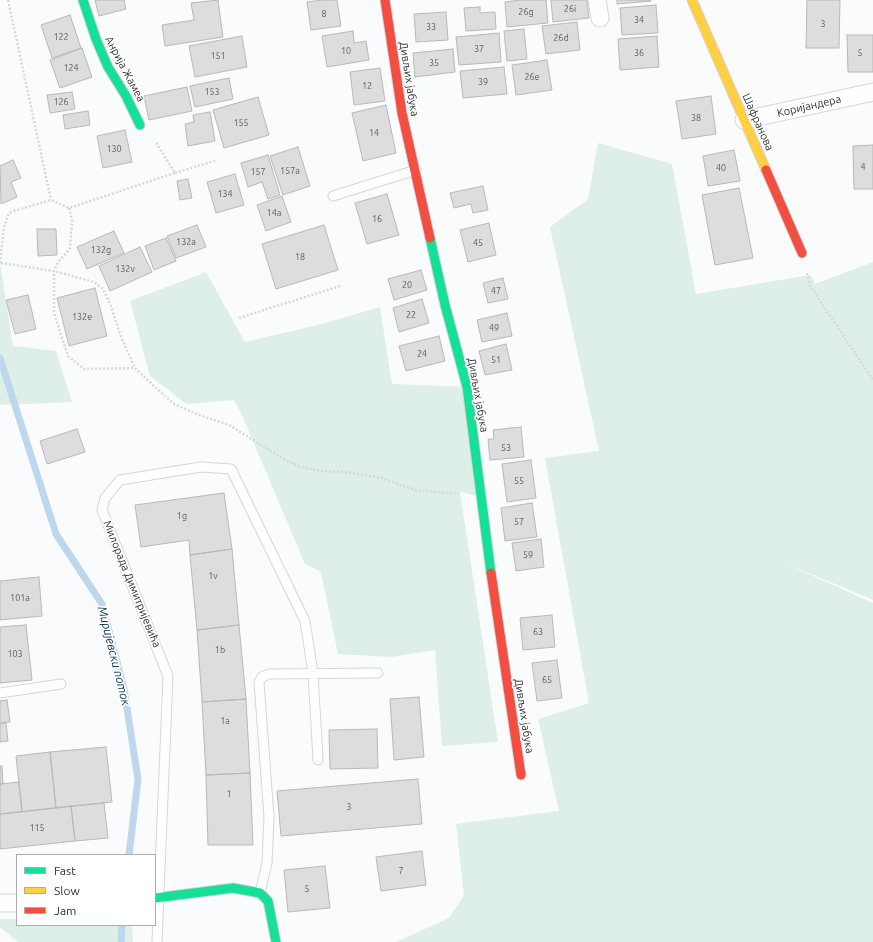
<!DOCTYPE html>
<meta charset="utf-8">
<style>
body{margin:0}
#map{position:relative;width:873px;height:942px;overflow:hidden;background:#fafbfd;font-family:Ubuntu,sans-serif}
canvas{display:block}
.legend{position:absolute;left:16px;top:854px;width:140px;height:72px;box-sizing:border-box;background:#fff;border:1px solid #acacad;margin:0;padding:5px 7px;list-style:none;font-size:12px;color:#2f3033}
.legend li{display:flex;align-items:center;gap:8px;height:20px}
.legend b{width:20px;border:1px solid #acacad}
</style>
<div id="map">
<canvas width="873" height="942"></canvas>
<ul class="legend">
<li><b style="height:5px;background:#16e098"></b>Fast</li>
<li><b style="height:5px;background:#ffcf43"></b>Slow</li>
<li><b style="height:5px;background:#f24e42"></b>Jam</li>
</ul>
</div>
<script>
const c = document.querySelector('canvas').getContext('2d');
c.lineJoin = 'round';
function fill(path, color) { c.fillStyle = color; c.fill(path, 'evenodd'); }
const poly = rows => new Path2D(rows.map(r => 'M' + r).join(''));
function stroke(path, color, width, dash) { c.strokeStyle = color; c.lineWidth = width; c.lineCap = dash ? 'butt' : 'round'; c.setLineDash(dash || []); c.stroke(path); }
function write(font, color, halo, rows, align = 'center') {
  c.font = font + ' Ubuntu,sans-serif'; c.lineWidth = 3.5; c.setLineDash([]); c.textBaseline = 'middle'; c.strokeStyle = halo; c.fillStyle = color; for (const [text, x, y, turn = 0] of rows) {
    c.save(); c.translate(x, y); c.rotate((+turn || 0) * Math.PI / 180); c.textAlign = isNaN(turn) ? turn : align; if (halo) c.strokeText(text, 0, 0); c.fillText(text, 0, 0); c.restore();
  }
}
fill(poly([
 [598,143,672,164,696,294,811,275,815,284,873,262,873,600,780,561,873,603,873,942,396,942,449,918,464,895,456,824,559,811,538,719,589,703,545,458,599,451,550,227,588,199],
 [0,263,13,346,56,351,72,402,0,405],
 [206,272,245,342,322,324,380,307,392,384,467,387,481,497,460,492,498,742,442,746,435,650,391,657,338,654,321,572,305,564,242,415,234,400,186,404,150,376,130,301],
 [0,919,17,919,17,925,132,925,133,942,18,942,0,927]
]), '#ddefe6');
stroke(poly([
 [0,358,56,534,102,604,124,689,138,779,129,855],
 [121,942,122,925]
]), '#bed7ed', 7);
const building = poly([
 [95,0,124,0,126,9,99,16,95,0],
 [218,0,223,37,165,46,162,25,194,20,191,3,218,0],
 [323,0,337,0,341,26,311,30,307,2,323,0],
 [520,0,546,0,548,23,507,27,505,2,520,0],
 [551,0,587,0,589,18,553,22,551,0],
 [617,0,651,0,651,1,617,4,617,0],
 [807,0,840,0,839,48,806,48,807,0],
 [656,5,658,33,622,35,620,8,656,5],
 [480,7,480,13,495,12,496,29,466,31,464,8,480,7],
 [446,12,448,40,416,42,414,14,446,12],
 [70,15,81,48,52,58,41,25,70,15],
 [577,22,580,50,546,54,542,26,577,22],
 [524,29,527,59,507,61,504,31,524,29],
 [353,31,354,43,366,41,369,60,327,67,322,36,353,31],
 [499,33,501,62,459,65,456,37,499,33],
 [847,35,873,35,873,72,848,72,847,35],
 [242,36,247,67,195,77,189,46,242,36],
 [657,36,659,67,620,70,618,39,657,36],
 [82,48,92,77,60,88,50,60,82,48],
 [453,49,455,72,415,77,413,53,453,49],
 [547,60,552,90,516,95,512,65,547,60],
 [504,67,507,94,463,98,460,71,504,67],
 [380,68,385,101,354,105,350,72,380,68],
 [229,78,233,99,195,107,190,86,229,78],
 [187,87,192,111,149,120,144,96,187,87],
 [72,92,75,109,50,113,47,95,72,92],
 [711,96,716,134,682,139,676,101,711,96],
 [258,97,269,135,224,148,213,110,258,97],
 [386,105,396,153,363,161,352,113,386,105],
 [88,111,90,125,65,129,63,115,88,111],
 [210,112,215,141,188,146,185,124,194,122,193,115,210,112],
 [125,130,132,162,103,168,97,136,125,130],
 [873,145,873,189,854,189,853,146,873,145],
 [298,147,310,186,283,195,270,156,298,147],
 [734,150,740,181,708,186,703,156,734,150],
 [268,155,280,195,268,199,262,182,248,187,241,163,268,155],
 [13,160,21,178,11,182,17,197,1,204,0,166,13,160],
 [235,174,244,205,216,213,207,182,235,174],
 [188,179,192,198,180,200,177,181,188,179],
 [483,186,488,210,473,213,471,204,454,208,450,193,483,186],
 [739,188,753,258,715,265,702,195,739,188],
 [387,194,399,235,367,244,355,203,387,194],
 [282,196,291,222,266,231,257,205,282,196],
 [489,223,496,255,468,262,460,230,489,223],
 [197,225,206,247,176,258,167,236,197,225],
 [324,225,338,270,276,289,262,244,324,225],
 [37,229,56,229,57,255,38,256,37,229],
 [114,231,124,253,87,269,77,247,114,231],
 [166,238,176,261,154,270,145,246,166,238],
 [140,247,152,272,110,291,99,266,140,247],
 [421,270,427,290,394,300,388,279,421,270],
 [503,278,508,299,488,303,483,283,503,278],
 [95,288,107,336,69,346,57,298,95,288],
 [28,295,36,329,15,334,6,300,28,295],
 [422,299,429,323,399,332,393,308,422,299],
 [507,313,512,336,482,342,477,320,507,313],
 [439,336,445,361,406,371,399,346,439,336],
 [506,344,512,370,485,375,479,351,506,344],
 [521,427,524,457,490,460,488,439,494,439,493,430,521,427],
 [77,429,85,452,47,464,40,441,77,429],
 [531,460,536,498,507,502,502,464,531,460],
 [224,493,232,549,190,555,189,540,141,547,135,505,224,493],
 [532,503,537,537,505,541,501,508,532,503],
 [541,539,544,567,516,571,512,543,541,539],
 [232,549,239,625,197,630,190,555,232,549],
 [39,577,42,616,0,620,0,581,39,577],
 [552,615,555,647,523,650,520,618,552,615],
 [26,625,32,680,0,683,0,627,26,625],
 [239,625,246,699,202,702,197,630,239,625],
 [557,660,562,698,537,701,532,663,557,660],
 [419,697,424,757,394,760,390,699,419,697],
 [246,699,250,773,206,775,202,702,246,699],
 [7,700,10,722,0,723,0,701,7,700],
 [6,723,8,741,0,742,0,724,6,723],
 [377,729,378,768,330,769,329,730,377,729],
 [106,747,112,802,56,808,50,752,106,747],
 [50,752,56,808,22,812,16,756,50,752],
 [0,766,2,766,3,784,0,784,0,766],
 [250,773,253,845,208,845,206,775,250,773],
 [418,779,422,824,281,836,277,791,418,779],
 [19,782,22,812,0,814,0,784,19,782],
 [104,803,108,838,75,841,71,806,104,803],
 [71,806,75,841,0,849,0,814,71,806],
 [422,851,426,885,381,891,376,857,422,851],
 [325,866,330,908,288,912,284,870,325,866]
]);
fill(building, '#dddddf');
stroke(building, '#b8b8ba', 1);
const lane = poly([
 [333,196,416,170],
 [0,693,61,684],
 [260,893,267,863,269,817,259,682,262,677,269,674,378,673],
 [157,942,168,676,102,510,105,498,120,480,201,467,231,469,305,621,313,673,318,760]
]);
const street = poly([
 [597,0,600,18],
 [744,120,873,92],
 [0,903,17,903]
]);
const fast = poly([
 [83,0,96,39,108,67,126,96,140,125],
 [430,238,445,305,467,387,491,573],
 [155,898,233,888,260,893,268,901,276,942]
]);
const slow = poly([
 [692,0,766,170]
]);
const jam = poly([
 [385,0,402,113,430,238],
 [766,170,802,253],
 [491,573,521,775]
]);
stroke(lane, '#d5d6d8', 11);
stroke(street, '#d5d6d8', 19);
stroke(fast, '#d5d6d8', 11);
stroke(slow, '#d5d6d8', 11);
stroke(jam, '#d5d6d8', 11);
stroke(poly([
 [8,0,51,200],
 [175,173,217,160],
 [69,208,72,221,70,249,58,262,54,271,54,313,68,356,84,369,135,368],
 [0,263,4,227,9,213,14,211,51,200,69,208,175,173,155,141],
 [1,263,54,271,94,282,103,289,111,306,121,337,135,368,154,386,174,404,199,415,229,425,285,460,301,467,322,471,345,472,382,478,415,490,459,494],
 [807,273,810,286,873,380],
 [239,318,340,286]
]), '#d8d8d8', 2.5, [2, 2]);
stroke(lane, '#fefeff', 9);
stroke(street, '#fefeff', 17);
stroke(fast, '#16e098', 9);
stroke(slow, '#ffcf43', 9);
stroke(jam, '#f24e42', 9);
write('9px', '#5a5b5e', null, [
 ["26i",570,9],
 ["26g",526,12],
 ["8",324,14],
 ["34",639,20],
 ["3",823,24],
 ["33",431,27],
 ["122",61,37],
 ["26d",561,38],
 ["37",479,49],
 ["10",346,51],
 ["36",639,53],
 ["5",860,53],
 ["151",218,56],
 ["35",434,63],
 ["124",71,68],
 ["26e",532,77],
 ["39",483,82],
 ["12",367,86],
 ["153",212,92],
 ["126",61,102],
 ["38",696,118],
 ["155",241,123],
 ["14",374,133],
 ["130",114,149],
 ["4",863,167],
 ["40",721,168],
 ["157a",290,171],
 ["157",258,172],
 ["134",225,194],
 ["14a",274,213],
 ["16",377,219],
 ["132a",186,242],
 ["45",478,243],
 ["132g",101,250],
 ["18",300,257],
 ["132v",125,269],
 ["20",407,285],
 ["47",496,291],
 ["22",411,315],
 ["132e",82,317],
 ["49",494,328],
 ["24",422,354],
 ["51",496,360],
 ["53",506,448],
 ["55",519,481],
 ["1g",182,516],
 ["57",519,522],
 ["59",528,555],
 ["1v",213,576],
 ["101a",20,598],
 ["63",538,632],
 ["1b",220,650],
 ["103",15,654],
 ["65",547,680],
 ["1a",225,721],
 ["1",229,794],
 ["3",349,807],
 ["115",37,828],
 ["7",401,871],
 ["5",307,889]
]);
write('11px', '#2f3033', '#fff', [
 ["Анрија Жамеа",125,69,62],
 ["Дивљих јабука",409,79,81],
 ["Коријандера",809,106,-13],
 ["Шафранова",758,122,66],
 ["Дивљих јабука",478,395,80],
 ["Милорада Димитријевића",132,584,68],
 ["Дивљих јабука",524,716,81]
]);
write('italic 12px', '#06304f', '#fff', [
 ["Миријевски поток",114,656,76]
]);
</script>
